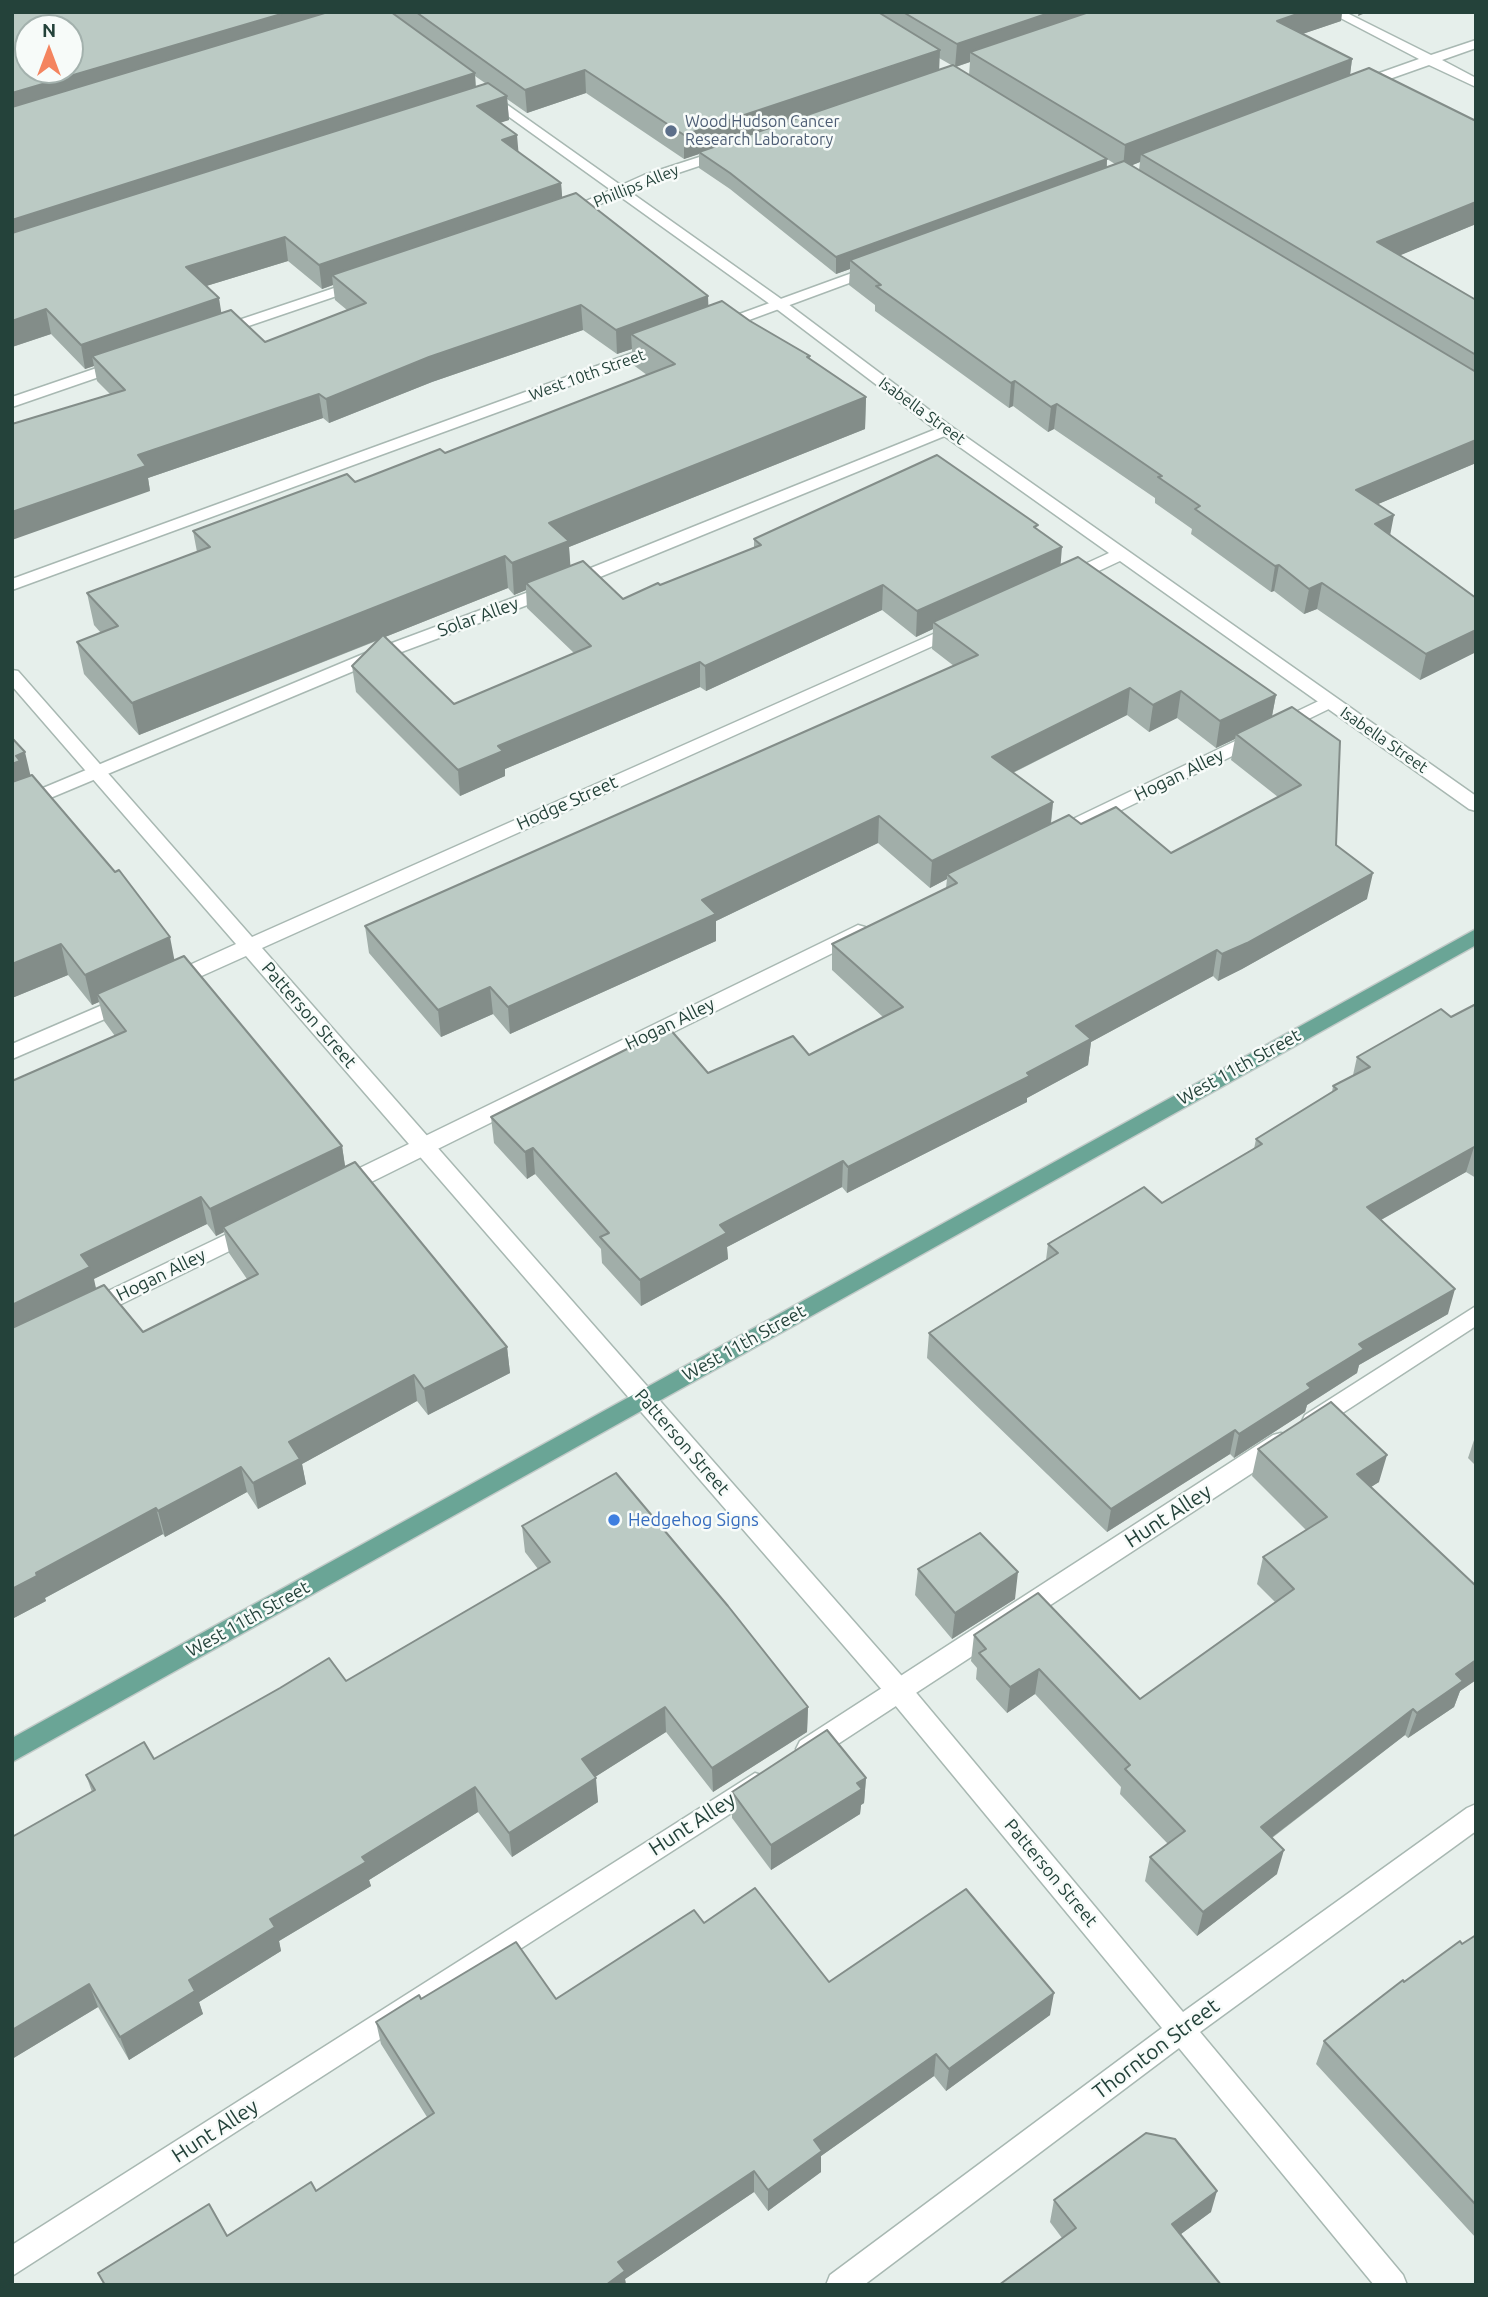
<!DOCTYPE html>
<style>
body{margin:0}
#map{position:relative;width:1488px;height:2297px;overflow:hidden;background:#e6efeb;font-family:Ubuntu,sans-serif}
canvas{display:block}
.frame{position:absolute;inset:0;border:14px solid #24423a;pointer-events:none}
.north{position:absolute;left:14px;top:14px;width:70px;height:70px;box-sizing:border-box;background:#f7fbf9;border:2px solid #a3b1ad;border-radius:50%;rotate:0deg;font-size:19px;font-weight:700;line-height:28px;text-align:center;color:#24423a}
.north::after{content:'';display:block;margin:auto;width:24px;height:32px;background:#f4845f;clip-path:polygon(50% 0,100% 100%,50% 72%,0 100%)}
</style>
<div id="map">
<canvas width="1488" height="2297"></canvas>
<div class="frame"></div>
<div class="north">N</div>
</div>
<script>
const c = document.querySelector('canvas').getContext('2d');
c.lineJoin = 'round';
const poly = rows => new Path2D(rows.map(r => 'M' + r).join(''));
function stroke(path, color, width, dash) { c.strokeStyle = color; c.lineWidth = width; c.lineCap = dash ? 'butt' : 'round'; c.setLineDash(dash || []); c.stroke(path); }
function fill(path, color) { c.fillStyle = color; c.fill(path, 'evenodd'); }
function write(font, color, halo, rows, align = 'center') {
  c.font = font + ' Ubuntu,sans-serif'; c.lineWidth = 5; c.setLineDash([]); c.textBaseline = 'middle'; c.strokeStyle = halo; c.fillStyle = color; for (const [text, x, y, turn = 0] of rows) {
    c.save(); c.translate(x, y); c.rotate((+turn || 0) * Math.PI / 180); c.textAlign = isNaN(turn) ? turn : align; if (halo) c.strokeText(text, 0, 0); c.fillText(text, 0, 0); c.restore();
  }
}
const service = poly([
 [724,149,729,150,729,156,654,181,569,217,559,217,557,214,644,175,724,149],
 [361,279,368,283,366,286,225,334,215,334,212,331,215,328,361,279],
 [123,359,131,364,128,367,12,407,12,397,123,359],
 [946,425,952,427,954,430,952,433,573,588,380,660,12,814,12,801,368,652,561,580,946,425],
 [1329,696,1338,702,1335,706,1064,838,1050,838,1048,834,1050,830,1329,696],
 [858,925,865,927,868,932,865,937,349,1193,341,1195,333,1193,330,1187,333,1181,858,925],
 [252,1222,260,1224,263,1230,260,1236,97,1316,89,1319,81,1316,78,1310,81,1304,252,1222],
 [1476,1306,1476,1326,1321,1427,1313,1430,1305,1427,1302,1421,1305,1415,1476,1306],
 [1281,1433,1289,1435,1293,1442,1289,1449,818,1757,809,1760,800,1757,796,1749,800,1741,1273,1435,1281,1433],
 [755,1773,764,1776,768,1784,764,1792,12,2276,12,2245,755,1773]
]);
const minor = poly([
 [485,89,784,301,952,427,1476,796,1476,811,1469,809,1120,561,1073,583,1061,583,1059,579,1061,575,1109,553,940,433,774,307,480,96,480,90,485,89],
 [958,623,964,624,967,628,964,632,262,948,908,1683,1183,2012,1467,1808,1476,1804,1476,1831,1200,2032,1403,2275,1407,2285,1374,2285,1179,2048,864,2285,826,2285,830,2275,1162,2028,890,1699,246,956,177,987,163,987,160,982,163,977,236,944,12,686,12,670,18,671,252,937,958,623],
 [128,994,135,996,138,1001,135,1006,12,1059,12,1044,128,994]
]);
const tertiary = poly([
 [1329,12,1345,12,1431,55,1476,40,1476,48,1442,60,1476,78,1476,87,1429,65,1364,88,1354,88,1354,82,1419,59,1329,12],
 [874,265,881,269,879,272,722,330,712,330,709,327,712,324,874,265],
 [657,344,662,346,665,349,662,352,12,590,12,579,657,344]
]);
const primary = poly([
 [1476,929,1476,945,12,1762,12,1738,1476,929]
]);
stroke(service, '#a8b8b2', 3);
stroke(minor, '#a8b8b2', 3);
stroke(tertiary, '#a8b8b2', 3);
stroke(primary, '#c2cac8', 3);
fill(service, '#fff');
fill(minor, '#fff');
fill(tertiary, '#fff');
fill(primary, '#6aa596');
fill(poly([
 [12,12,1342,12,1341,21,1302,34,1352,59,1350,75,1476,121,1476,224,1400,255,1476,300,1476,463,1378,504,1390,535,1476,598,1476,652,1420,680,1317,609,1304,614,1274,591,1271,592,1191,534,1192,529,1155,503,1155,498,1054,429,1048,432,1013,406,1009,408,875,311,875,305,849,285,850,269,836,274,730,189,699,168,699,154,684,159,586,93,527,113,507,99,509,120,500,122,518,152,561,183,562,198,708,296,708,306,750,321,810,356,810,360,866,397,865,429,569,547,570,566,623,599,754,548,754,539,1038,530,1060,566,1276,695,1272,716,1336,845,1367,899,1242,969,1218,981,1213,976,1091,1042,1088,1065,1027,1098,1027,1102,847,1193,842,1187,727,1247,728,1259,641,1306,602,1263,601,1249,535,1174,527,1179,494,1143,491,1117,708,1073,809,1055,883,1017,832,970,832,944,946,888,947,879,930,888,878,843,716,921,716,941,510,1034,493,1014,441,1037,369,953,365,926,954,666,932,649,933,629,916,637,882,610,706,691,700,687,505,769,505,776,460,796,356,692,352,666,379,640,139,735,84,674,77,642,101,633,94,625,87,593,197,552,193,531,355,482,445,453,647,375,632,364,632,349,617,354,583,330,432,382,329,423,323,418,148,478,150,491,110,394,97,381,94,366,85,369,51,334,12,347],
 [939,58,953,66,939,70],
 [970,62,969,75,956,67],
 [475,76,485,83,476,87],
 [1107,159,1115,164,1107,167],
 [1140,162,1139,170,1132,165],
 [288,261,322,289,333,285,335,300,347,310,265,342,221,313,206,286],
 [508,588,514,595,526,590,527,608,574,653,454,704,385,637],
 [1127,715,1149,732,1177,718,1216,748,1235,739,1231,760,1278,797,1171,853,1081,824,1051,824,1053,802,1013,773],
 [30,775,175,960,342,1146,345,1167,507,1347,510,1373,428,1415,417,1401,302,1464,306,1484,258,1509,247,1492,165,1537,163,1534,45,1598,46,1601,12,1619,12,1081,115,1036,104,1021,99,1002,92,1005,68,975,12,998],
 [207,1224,216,1236,224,1232,229,1253,247,1279,143,1332,96,1289,93,1279],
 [1476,1004,1476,1178,1466,1172,1381,1220,1448,1314,1359,1365,1357,1373,1307,1405,1305,1412,1234,1458,1230,1454,1107,1532,927,1358,929,1333,1046,1260,1048,1244,1162,1203,1254,1149,1256,1139,1332,1092,1333,1086,1353,1075,1357,1057,1451,1017],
 [1476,1434,1476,1466,1468,1458],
 [1258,1449,1379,1482,1371,1487,1476,1586,1476,1680,1460,1691,1454,1707,1408,1738,1405,1735,1272,1838,1277,1874,1197,1936,1145,1881,1150,1857,1168,1844,1120,1794,1121,1787,1035,1694,1007,1713,976,1679,977,1668,971,1661,974,1635,1140,1699,1275,1602,1257,1584,1263,1557,1306,1530,1252,1476],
 [522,1526,808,1707,807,1732,713,1792,666,1732,595,1777,598,1802,512,1857,478,1812,369,1880,371,1886,279,1941,281,1951,199,2002,203,2014,129,2060,98,2007,12,2059,12,1837,92,1792,86,1775,154,1759,346,1681,538,1569,525,1552],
 [918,1569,1015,1599,952,1639,915,1595],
 [866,1778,864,1803,861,1805,860,1814,771,1870,732,1818,732,1792],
 [704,1923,829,1982,1050,2015,946,2091,934,2076,821,2156,821,2172,768,2211,754,2192,625,2279,626,2285,104,2285,98,2273,227,2236,316,2191,427,2117,381,2044,376,2022,421,1999,556,1999],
 [1476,1935,1476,2238,1316,2064,1324,2041,1404,1982],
 [1054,2200,1211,2212,1181,2234,1062,2238,1050,2222]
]), '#a1aea9');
fill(poly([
 [288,12,364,12,12,118,12,93],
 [1052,12,1118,12,970,52,970,62,955,67,957,44],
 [1303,12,1342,12,1341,21,1273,44,1277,21],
 [1359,12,1368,12,1358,16],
 [940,50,939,73,699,152,699,154,684,159,684,135],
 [1352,59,1349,83,1141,154,1140,162,1123,169,1125,145],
 [585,70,586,93,527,113,525,90],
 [475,73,476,96,12,245,12,220],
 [507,96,509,120,479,130,477,106],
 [517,135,519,158,502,140],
 [1107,159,1106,175,850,260,850,269,836,274,836,257],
 [561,183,563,207,332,275,333,285,322,289,319,265],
 [1476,202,1476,224,1372,267,1377,242],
 [285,237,288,261,190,291,186,267],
 [708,296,709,321,631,334,632,349,617,354,616,330],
 [219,298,223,323,92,356,94,366,85,369,81,345],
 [581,305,583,330,432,382,329,423,326,399,429,357],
 [46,309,51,334,12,347,12,321],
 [1015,381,1013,406,1009,408,1011,383],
 [319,394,323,418,148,478,150,491,12,540,12,512,138,455],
 [866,397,865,429,569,547,571,573,526,583,526,590,514,595,512,563,549,523],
 [1057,404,1054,429,1048,432,1051,407],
 [1476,440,1476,463,1352,515,1356,490],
 [1394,515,1389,541,1375,524],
 [1062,547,1060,572,933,622,933,629,916,637,917,611],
 [505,556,508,588,139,735,132,703],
 [1279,565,1274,591,1271,592,1275,566],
 [1322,583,1317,609,1304,614,1309,589],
 [883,585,882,610,706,691,705,666],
 [1476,630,1476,652,1420,680,1426,654],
 [700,662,700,687,505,769,505,776,460,796,458,770,498,746],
 [1130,688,1127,715,990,784,992,757],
 [1181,691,1177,718,1149,732,1153,705],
 [1276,695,1271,721,1236,734,1235,739,1216,748,1220,721],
 [25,752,32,782,12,798,12,764,16,756],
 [1053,802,1050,829,947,874,947,879,930,888,932,861],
 [879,816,878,843,716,921,716,941,510,1034,508,1007,702,900],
 [1373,873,1367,899,1242,969,1218,981,1222,954],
 [170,937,176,968,97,994,99,1002,92,1005,85,975],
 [61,944,68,975,12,998,12,964],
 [1217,950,1213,976,1091,1042,1088,1065,1027,1098,1027,1102,847,1193,848,1167,1076,1026],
 [490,987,493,1014,441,1037,438,1010],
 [342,1146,346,1172,223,1227,224,1232,216,1236,210,1209],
 [1474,1147,1466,1172,1361,1231,1367,1207],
 [533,1148,535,1174,527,1179,525,1152],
 [843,1161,842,1187,727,1247,728,1259,641,1306,640,1280,720,1225],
 [201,1197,207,1224,94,1279,97,1293,12,1335,12,1305,81,1255],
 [1455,1289,1448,1314,1359,1365,1357,1373,1307,1405,1305,1412,1234,1458,1239,1434,1307,1384,1359,1344],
 [507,1347,510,1373,428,1415,424,1389],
 [414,1375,417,1401,302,1464,306,1484,258,1509,253,1483,289,1442],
 [1235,1430,1230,1454,1107,1532,1111,1509],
 [1387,1455,1379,1482,1350,1500,1357,1474],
 [241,1467,247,1492,165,1537,158,1511],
 [156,1508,163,1534,45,1598,46,1601,12,1619,12,1589,36,1573],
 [1018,1572,1015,1599,952,1639,955,1613],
 [1476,1660,1476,1680,1460,1691,1454,1707,1408,1738,1417,1713,1456,1674],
 [1039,1669,1035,1694,1007,1713,1010,1687],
 [665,1707,666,1732,584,1784,582,1759],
 [808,1707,807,1732,713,1792,712,1768],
 [1413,1709,1405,1735,1254,1851,1261,1827],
 [596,1778,598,1802,512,1857,509,1833],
 [866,1778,864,1803,861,1805,860,1814,771,1870,771,1845],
 [475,1787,478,1812,369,1880,371,1886,279,1941,281,1951,199,2002,203,2014,129,2060,120,2037,189,1980,270,1919,362,1857],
 [1284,1850,1277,1874,1197,1936,1203,1912],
 [89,1984,98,2007,12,2059,12,2030],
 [1054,1993,1050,2015,946,2091,949,2069],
 [936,2054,934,2076,821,2156,821,2172,768,2211,768,2190,814,2140],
 [754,2171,754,2192,625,2279,626,2285,606,2285,618,2262],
 [1217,2191,1211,2212,1166,2245,1172,2224]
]), '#838d89');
const building = poly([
 [12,12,288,12,12,93,12,12],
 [28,28,70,28,70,70,28,70,28,28],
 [328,12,391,12,475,73,12,220,12,107,328,12],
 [416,12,878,12,940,50,684,135,585,70,525,90,416,12],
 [903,12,1052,12,957,44,903,12],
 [1089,12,1303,12,1277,21,1352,59,1125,145,970,52,1089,12],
 [953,65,1107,159,836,257,730,173,699,152,953,65],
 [1369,68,1476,121,1476,202,1377,242,1476,300,1476,355,1141,154,1369,68],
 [488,83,507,96,477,106,517,135,502,140,561,183,319,265,285,237,186,267,219,298,81,345,46,309,12,321,12,233,488,83],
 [1124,161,1476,372,1476,440,1356,490,1394,515,1375,524,1476,598,1476,630,1426,654,1322,583,1309,589,1279,565,1275,566,1195,509,1200,506,1158,477,1162,476,1057,404,1051,407,1015,381,1011,383,876,286,881,285,850,260,1124,161],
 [576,193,708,296,616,330,581,305,429,357,326,399,319,394,138,455,146,466,12,512,12,424,125,390,92,356,231,310,265,342,366,303,332,275,576,193],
 [722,301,750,321,810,356,807,357,866,397,549,523,569,541,512,563,505,556,132,703,77,642,118,626,87,593,210,547,193,531,347,474,355,482,440,449,445,453,675,364,631,334,722,301],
 [937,455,1038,525,1034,527,1062,547,917,611,883,585,705,666,700,662,498,746,503,751,458,770,352,666,383,635,454,704,591,646,526,583,583,561,623,599,658,583,660,585,761,545,754,539,937,455],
 [1078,557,1276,695,1220,721,1181,691,1153,705,1130,688,992,757,1053,802,932,861,879,816,702,900,716,914,508,1007,490,987,438,1010,365,926,978,655,933,622,1078,557],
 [1292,707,1340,741,1336,845,1373,873,1247,943,1222,954,1217,950,1076,1026,1091,1039,1027,1073,1030,1076,848,1167,843,1161,720,1225,727,1233,640,1280,600,1237,609,1233,533,1148,525,1152,491,1117,669,1028,708,1073,793,1036,809,1055,903,1007,832,944,957,883,947,874,1069,815,1081,824,1116,807,1171,853,1301,785,1236,734,1292,707],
 [12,738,25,752,16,756,20,761,12,764,12,738],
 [32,775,115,872,119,870,170,937,85,975,61,944,12,964,12,782,32,775],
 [184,956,342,1146,210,1209,201,1197,81,1255,90,1267,12,1305,12,1081,126,1031,97,994,184,956],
 [1476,1004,1476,1149,1474,1147,1367,1207,1455,1289,1359,1344,1364,1349,1307,1384,1311,1388,1239,1434,1235,1430,1111,1509,929,1333,1058,1253,1048,1244,1144,1187,1162,1203,1262,1144,1256,1139,1337,1089,1333,1086,1370,1067,1357,1057,1441,1009,1451,1017,1476,1004],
 [355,1162,507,1347,424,1389,414,1375,289,1442,300,1459,253,1483,241,1467,158,1511,156,1508,36,1573,37,1576,12,1589,12,1328,104,1285,143,1332,258,1274,223,1227,355,1162],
 [1331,1402,1387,1455,1357,1474,1476,1586,1476,1660,1456,1674,1463,1681,1417,1713,1413,1709,1261,1827,1284,1850,1203,1912,1150,1857,1185,1831,1125,1769,1130,1765,1039,1669,1010,1687,979,1653,986,1649,974,1635,1038,1593,1140,1699,1294,1589,1263,1557,1327,1517,1258,1449,1331,1402],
 [616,1473,728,1606,808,1707,712,1768,665,1707,582,1759,596,1778,509,1833,475,1787,362,1857,366,1862,270,1919,275,1927,189,1980,195,1991,120,2037,89,1984,12,2030,12,1837,95,1790,86,1775,144,1742,154,1759,280,1688,329,1658,346,1681,550,1562,522,1526,616,1473],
 [980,1533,1018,1572,955,1613,918,1569,980,1533],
 [827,1730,866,1778,857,1783,862,1789,771,1845,732,1792,827,1730],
 [755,1888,829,1982,966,1889,1054,1993,949,2069,936,2054,814,2140,822,2151,768,2190,754,2171,618,2262,625,2271,606,2285,105,2285,98,2273,209,2204,227,2236,311,2182,316,2191,434,2113,376,2022,419,1995,421,1999,516,1942,556,1999,694,1910,704,1923,755,1888],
 [1476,1935,1476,2205,1324,2041,1403,1980,1404,1982,1460,1941,1462,1944,1476,1935],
 [1146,2133,1175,2139,1217,2191,1172,2224,1221,2285,999,2285,1076,2228,1054,2200,1146,2133]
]);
fill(building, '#bbcac4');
stroke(building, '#838d89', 2);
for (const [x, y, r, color] of [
 [671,131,7,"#5c6f8a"],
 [614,1520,7,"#3f7fe0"]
]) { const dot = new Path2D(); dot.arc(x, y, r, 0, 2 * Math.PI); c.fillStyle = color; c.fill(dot); stroke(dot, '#f7fbf9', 2.5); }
write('16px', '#4e5e75', '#f7fbf9', [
 ["Wood Hudson Cancer",685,122],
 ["Research Laboratory",685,140]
], 'left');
write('16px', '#24423a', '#f7fbf9', [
 ["Phillips Alley",636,186,-22],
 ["West 10th Street",587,375,-20],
 ["Isabella Street",922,411,36],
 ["Isabella Street",1384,740,35]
]);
write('18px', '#24423a', '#f7fbf9', [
 ["Solar Alley",478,617,-20],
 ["Hogan Alley",1179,775,-26],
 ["Hodge Street",567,803,-24],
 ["Patterson Street",309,1015,49],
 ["Hogan Alley",670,1024,-26],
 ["West 11th Street",1239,1067,-29],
 ["Hogan Alley",161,1275,-26],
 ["West 11th Street",744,1343,-29],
 ["Patterson Street",682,1442,49],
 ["West 11th Street",248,1619,-29],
 ["Patterson Street",1051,1873,50]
]);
write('18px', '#366cbe', '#f7fbf9', [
 ["Hedgehog Signs",628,1520]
], 'left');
write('21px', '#24423a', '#f7fbf9', [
 ["Hunt Alley",1168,1516,-33],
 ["Hunt Alley",692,1824,-33],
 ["Thornton Street",1156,2049,-37],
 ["Hunt Alley",215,2131,-33]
]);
</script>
